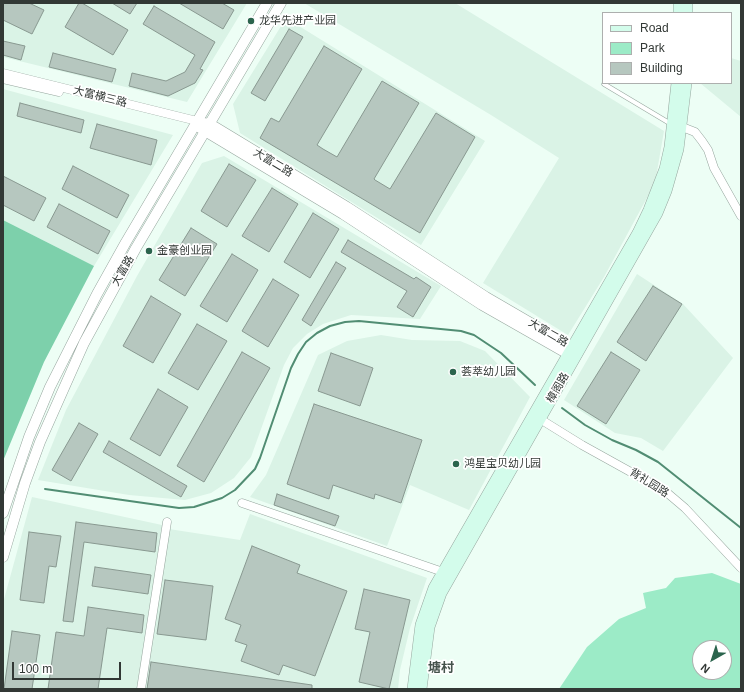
<!DOCTYPE html>
<meta charset="utf-8">
<style>
body{margin:0}
#map{position:relative;width:744px;height:692px;overflow:hidden;background:#edfef5;font-family:Arial,sans-serif}
canvas{display:block}
.frame{position:absolute;inset:0;border:4px solid #323835;pointer-events:none}
.legend{position:absolute;left:602px;top:12px;width:130px;height:72px;box-sizing:border-box;background:#fff;border:1px solid #adafae;margin:0;padding:5px 7px;list-style:none;font-size:12px;color:#323835}
.legend li{display:flex;align-items:center;gap:8px;height:20px}
.legend b{width:20px;border:1px solid #adafae}
.north{position:absolute;left:692px;top:640px;width:40px;height:40px;box-sizing:border-box;background:#fff;border:1px solid #adafae;border-radius:50%;rotate:219deg;font-size:11px;font-weight:700;line-height:16px;text-align:center;color:#323835}
.north::after{content:'';display:block;margin:auto;width:14px;height:18px;background:#2b644d;clip-path:polygon(50% 0,100% 100%,50% 72%,0 100%)}
.scale{position:absolute;left:12px;top:662px;width:109px;height:18px;box-sizing:border-box;border:2px solid #323835;border-top:0;padding-left:5px;font-size:12px;line-height:14px;white-space:nowrap;color:#323835;-webkit-text-stroke:3px #fff;paint-order:stroke}
</style>
<div id="map">
<canvas width="744" height="692"></canvas>
<div class="frame"></div>
<ul class="legend">
<li><b style="height:5px;background:#d3fceb"></b>Road</li>
<li><b style="height:11px;background:#9cebc7"></b>Park</li>
<li><b style="height:11px;background:#b6c7bf"></b>Building</li>
</ul>
<div class="north">N</div>
<div class="scale">100 m</div>
</div>
<script>
const c = document.querySelector('canvas').getContext('2d');
c.lineJoin = 'round';
function fill(path, color) { c.fillStyle = color; c.fill(path, 'evenodd'); }
const poly = rows => new Path2D(rows.map(r => 'M' + r).join(''));
function stroke(path, color, width, dash) { c.strokeStyle = color; c.lineWidth = width; c.lineCap = dash ? 'butt' : 'round'; c.setLineDash(dash || []); c.stroke(path); }
function write(font, color, halo, rows, align = 'center') {
  c.font = font + ' Arial,"Noto Sans SC",sans-serif'; c.lineWidth = 3.5; c.setLineDash([]); c.textBaseline = 'middle'; c.strokeStyle = halo; c.fillStyle = color; for (const [text, x, y, turn = 0] of rows) {
    c.save(); c.translate(x, y); c.rotate((+turn || 0) * Math.PI / 180); c.textAlign = isNaN(turn) ? turn : align; if (halo) c.strokeText(text, 0, 0); c.fillText(text, 0, 0); c.restore();
  }
}
fill(poly([
 [3,3,247,3,187,102,3,57],
 [304,3,455,3,664,131,655,183,604,277,568,335,483,283,559,158,491,115],
 [286,18,485,141,421,245,240,133,233,104],
 [731,58,741,61,741,117,700,83,731,83],
 [3,89,173,135,94,266,3,220],
 [224,156,441,286,420,319,351,315,323,324,307,334,293,348,284,365,251,457,234,478,211,493,185,500,129,495,38,480,66,410,137,276,202,163],
 [637,274,683,304,733,358,663,451,641,438,615,433,564,400],
 [381,335,412,340,460,341,485,351,530,397,469,510,410,485,387,546,250,497,266,475,318,355,347,341],
 [32,497,162,525,137,689,3,689,3,603],
 [250,514,427,578,410,628,400,670,398,689,144,689,169,529,240,540]
]), '#daf3e6');
fill(poly([
 [712,573,741,584,741,689,559,689,587,647,619,619,646,608,643,593,666,588,675,578],
 [700,648,724,648,724,672,700,672]
]), '#9cebc7');
fill(poly([
 [3,220,94,266,44,362,3,461]
]), '#7dd0ab');
stroke(poly([
 [562,408,585,425,612,440,636,450,658,462,741,528],
 [45,489,179,508,194,507,222,498,235,490,255,469,260,458,291,368,298,354,306,342,317,333,330,326,345,322,359,321,461,331,474,335,501,353,535,385]
]), '#518d73', 2);
const building = poly([
 [3,3,29,3,44,10,32,34,3,20,3,3],
 [79,3,82,3,128,30,113,55,65,27,79,3],
 [112,3,137,3,130,14,112,3],
 [179,3,222,3,234,10,223,29,179,3],
 [154,6,215,42,200,69,203,70,195,83,168,96,129,86,132,73,166,81,185,72,195,55,143,24,154,6],
 [289,29,303,37,265,101,251,93,289,29],
 [3,41,25,46,21,60,3,55,3,41],
 [324,46,362,69,317,145,323,149,337,157,382,81,419,103,374,179,375,180,390,189,436,113,475,137,420,233,260,138,271,118,279,122,324,46],
 [53,53,116,69,112,82,49,67,53,53],
 [20,103,84,120,81,133,17,116,20,103],
 [97,124,157,140,151,165,90,148,97,124],
 [229,164,256,180,227,227,201,211,229,164],
 [73,166,129,195,117,218,62,189,73,166],
 [3,176,46,198,34,221,3,205,3,176],
 [272,188,298,204,269,252,242,236,272,188],
 [59,204,110,231,98,254,47,227,59,204],
 [313,213,339,229,310,278,284,262,313,213],
 [191,228,217,244,185,296,159,280,191,228],
 [348,240,414,279,416,277,431,287,413,317,397,307,407,291,341,252,348,240],
 [232,254,258,270,227,322,200,306,232,254],
 [336,262,346,268,311,326,302,320,336,262],
 [273,279,299,295,268,347,242,331,273,279],
 [653,286,682,304,646,361,617,342,653,286],
 [151,296,181,314,153,363,123,346,151,296],
 [197,324,227,341,198,390,168,373,197,324],
 [242,352,270,368,204,482,177,466,242,352],
 [611,352,640,370,606,424,577,406,611,352],
 [331,353,373,368,360,406,318,391,331,353],
 [158,389,188,407,160,456,130,439,158,389],
 [314,404,422,440,401,503,375,494,374,499,333,485,329,499,287,484,314,404],
 [79,423,98,434,71,481,52,470,79,423],
 [109,441,187,486,181,497,103,452,109,441],
 [277,494,339,516,335,526,274,505,277,494],
 [76,522,157,533,155,552,84,542,73,622,63,621,76,522],
 [29,532,61,536,56,567,49,566,44,603,20,600,29,532],
 [252,546,300,565,297,573,347,591,315,676,283,665,279,675,241,661,247,645,235,641,241,625,225,619,252,546],
 [95,567,151,575,148,594,92,586,95,567],
 [165,580,213,586,206,640,157,634,165,580],
 [364,589,410,600,389,689,359,682,370,632,355,629,364,589],
 [88,607,144,615,142,633,107,628,98,689,48,689,56,632,84,636,88,607],
 [12,631,40,635,32,689,4,689,12,631],
 [151,662,312,685,312,689,147,689,151,662]
]);
fill(building, '#b6c7bf');
stroke(building, '#899991', 1);
const service = poly([
 [604,84,671,124]
]);
const minor = poly([
 [3,73,197,121],
 [3,79,59,92],
 [677,125,695,132,702,141,708,150,714,168,741,216],
 [540,419,582,445,665,491,685,508,741,568],
 [242,503,443,572],
 [141,689,167,522]
]);
const tertiary = poly([
 [204,123,210,124,347,207,486,297,572,347,577,354],
 [200,128,343,214,482,305,568,354,576,354],
 [3,513,29,437,50,387,97,294,126,242,267,3],
 [3,557,25,483,40,442,84,343,136,248,281,3]
]);
const secondary = poly([
 [679,3,679,13],
 [687,3,687,13],
 [413,689,421,625,434,588,638,233,649,210,665,169,670,147,677,83],
 [421,689,429,627,441,593,657,213,666,191,678,149,686,83]
]);
stroke(service, '#96a69e', 5);
stroke(minor, '#96a69e', 9);
stroke(tertiary, '#96a69e', 11);
stroke(secondary, '#96a69e', 12);
stroke(service, '#fff', 4);
stroke(minor, '#fff', 8);
stroke(tertiary, '#fff', 10);
stroke(secondary, '#d3fceb', 11);
for (const [x, y, r, color] of [
 [251,21,4,"#2b644d"],
 [149,251,4,"#2b644d"],
 [453,372,4,"#2b644d"],
 [456,464,4,"#2b644d"]
]) { const dot = new Path2D(); dot.arc(x, y, r, 0, 2 * Math.PI); c.fillStyle = color; c.fill(dot); stroke(dot, '#fff', 1.5); }
write('11px', '#323835', '#fff', [
 ["龙华先进产业园",259,21],
 ["金豪创业园",157,251],
 ["荟萃幼儿园",461,372],
 ["鸿星宝贝幼儿园",464,464]
], 'left');
write('11px', '#323835', '#fff', [
 ["大富横三路",100,97,14],
 ["大富二路",273,163,31],
 ["大富路",123,271,-60],
 ["大富二路",548,333,30],
 ["樟阁路",558,388,-60],
 ["背礼园路",649,483,32]
]);
write('bold 13px', '#44524b', '#fff', [
 ["塘村",441,668]
]);
</script>
